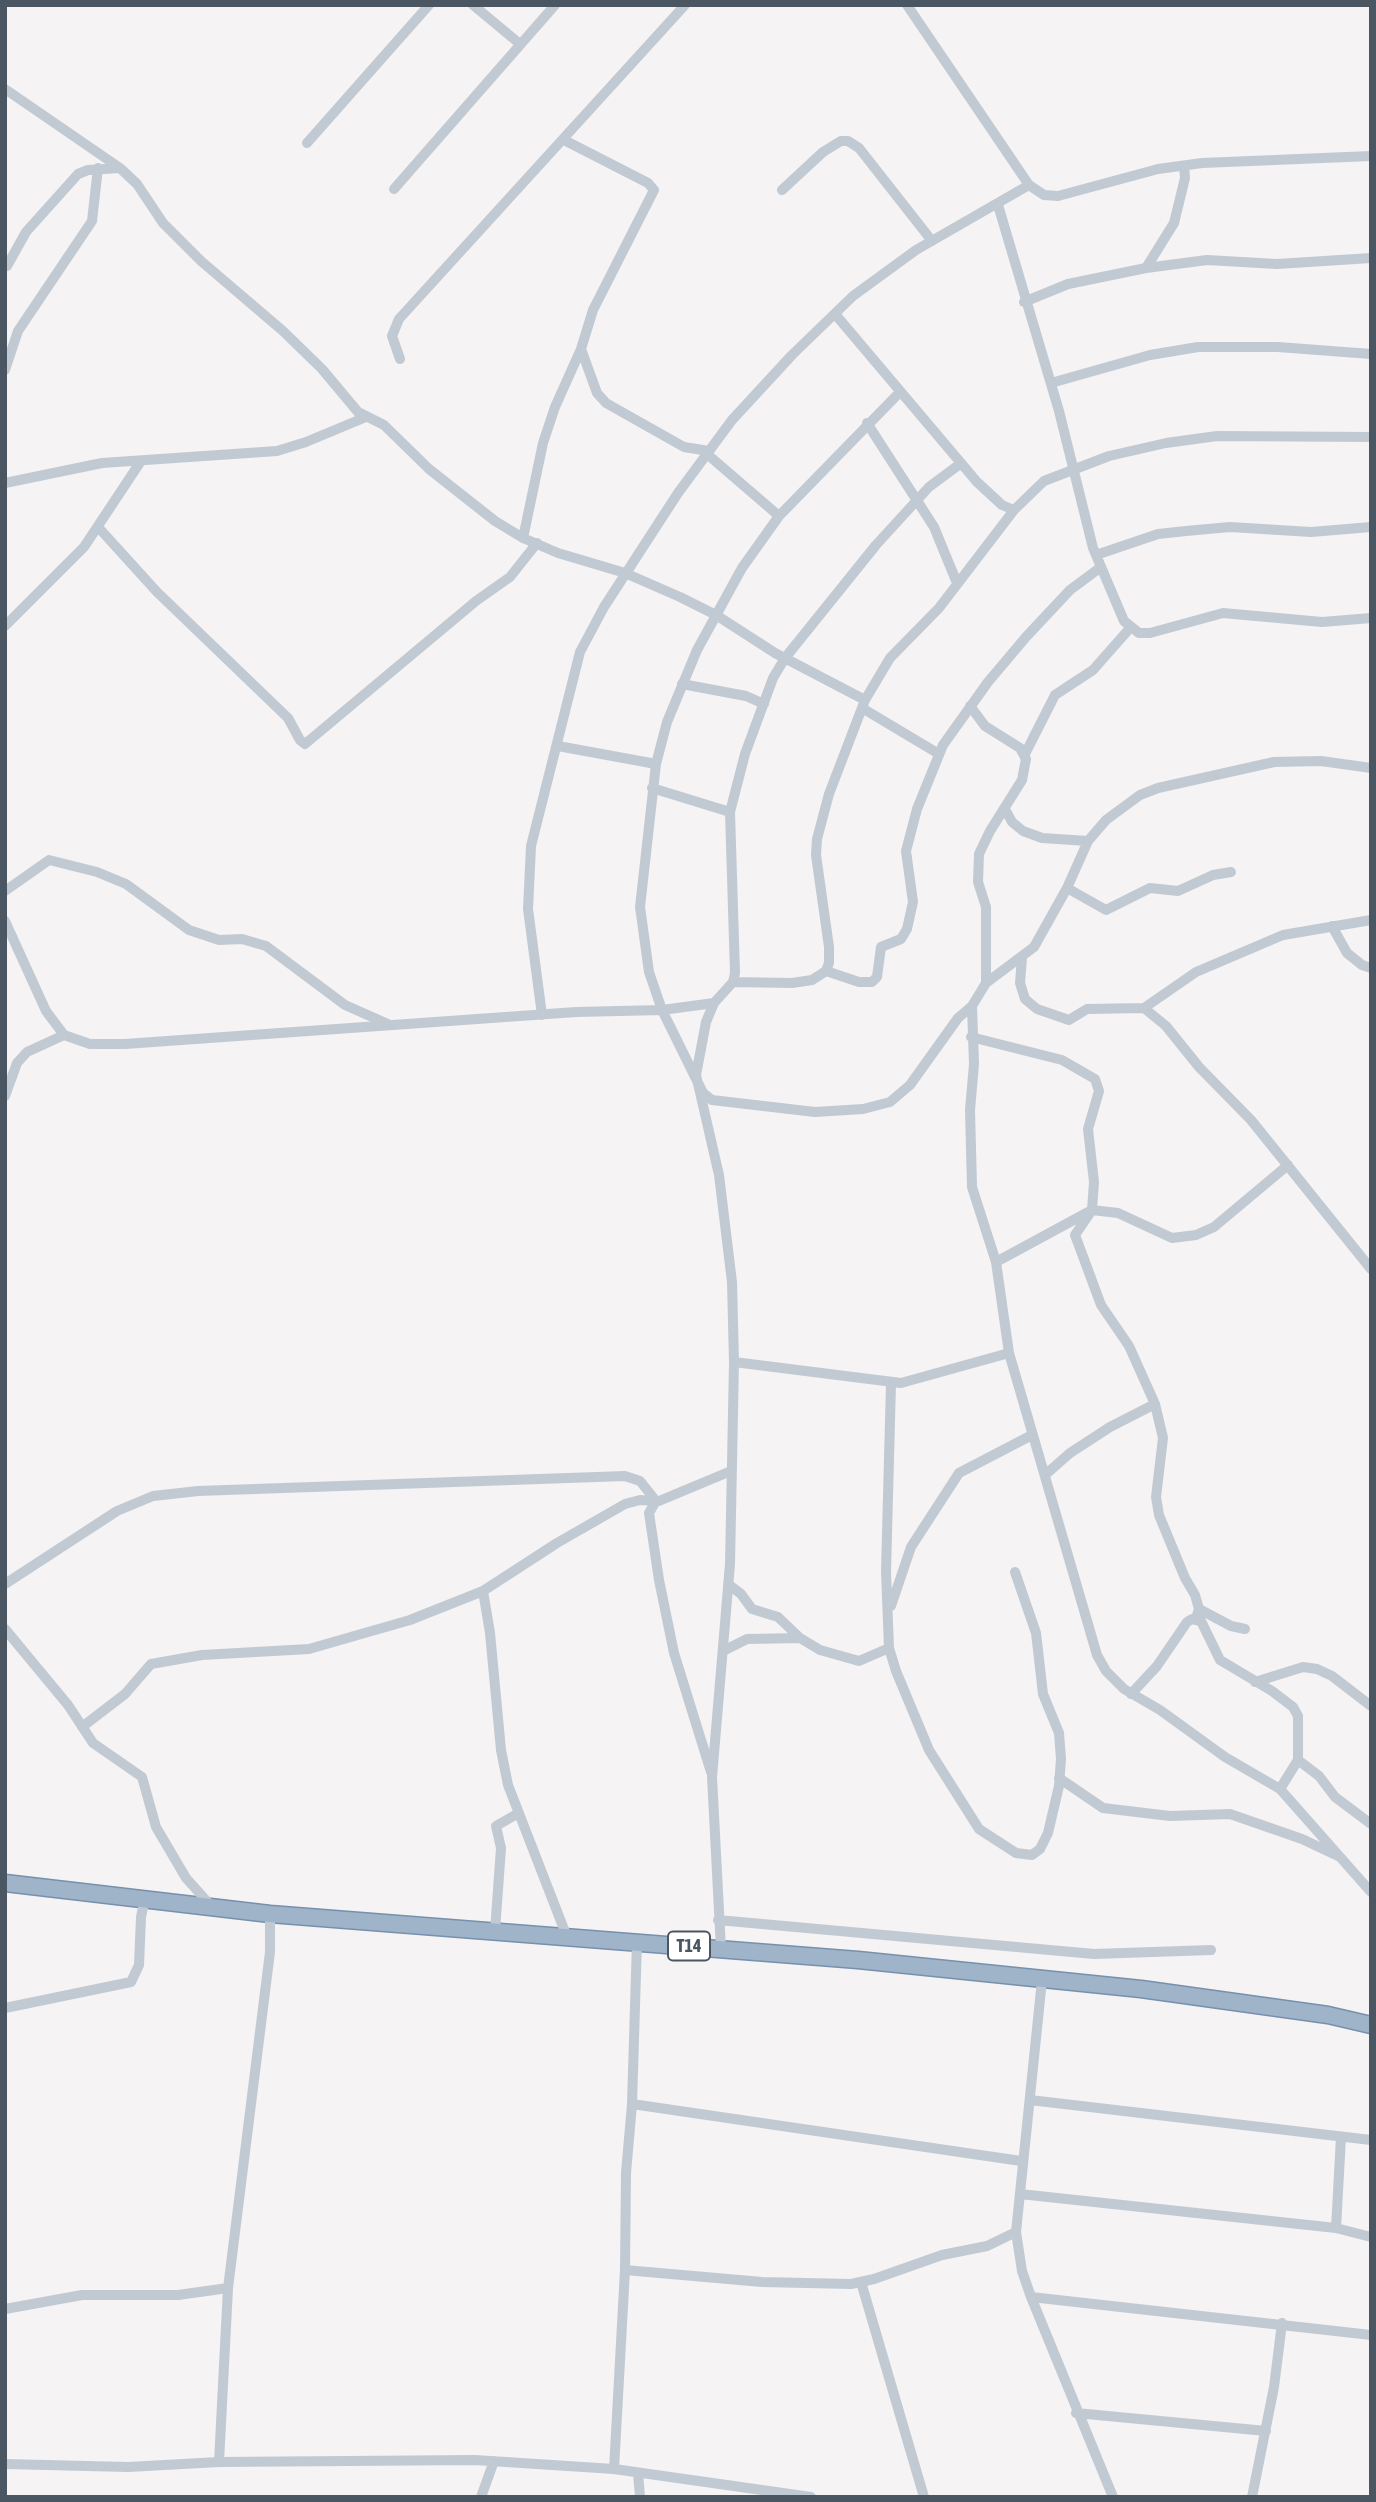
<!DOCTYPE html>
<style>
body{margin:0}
#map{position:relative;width:1376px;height:2502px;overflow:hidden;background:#f5f3f3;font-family:"Asap Condensed",sans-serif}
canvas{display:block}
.frame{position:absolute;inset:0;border:7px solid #4a5661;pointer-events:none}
</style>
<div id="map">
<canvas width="1376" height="2502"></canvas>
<div class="frame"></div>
</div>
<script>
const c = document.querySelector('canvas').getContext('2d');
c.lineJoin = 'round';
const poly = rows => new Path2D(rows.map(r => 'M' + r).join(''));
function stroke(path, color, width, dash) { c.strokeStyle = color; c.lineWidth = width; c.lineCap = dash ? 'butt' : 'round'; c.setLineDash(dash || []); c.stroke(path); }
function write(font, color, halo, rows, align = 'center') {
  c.font = font + ' "Asap Condensed",sans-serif'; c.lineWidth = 5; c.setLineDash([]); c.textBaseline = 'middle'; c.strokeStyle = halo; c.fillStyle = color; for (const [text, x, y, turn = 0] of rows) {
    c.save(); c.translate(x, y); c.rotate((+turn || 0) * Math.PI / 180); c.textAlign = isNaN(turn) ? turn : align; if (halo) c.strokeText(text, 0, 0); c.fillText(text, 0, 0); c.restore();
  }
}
const trunk = poly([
 [5,1883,270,1914,858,1960,1141,1989,1328,2015,1371,2025]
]);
stroke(trunk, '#7690ad', 19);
stroke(poly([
 [473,5,520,44],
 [907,5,1029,185,1044,195,1058,196,1158,169,1202,163,1371,156],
 [5,89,120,168,137,184,163,223,201,261,283,331,322,369,358,412,384,425,429,469,495,521,523,538,558,553,625,573,680,597,716,615,775,653,865,700],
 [564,140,648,183,654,190,593,310,581,349,597,393,606,403,684,447,709,451],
 [307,143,429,5],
 [394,189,555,5],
 [782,190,823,152,841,141,848,141,859,148,932,241],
 [998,205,1059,411,1093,548,1124,621,1139,633,1150,633,1223,613,1322,622,1371,618],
 [7,266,26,232,78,174,88,170,120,168],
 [1146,268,1174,223,1185,178,1184,166],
 [1024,302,1068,284,1146,268,1207,260,1277,264,1371,258],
 [835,314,977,482,1002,505,1014,510],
 [400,359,392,336,399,319,685,5],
 [5,370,18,331,92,221,98,168],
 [1051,383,1150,355,1198,347,1278,347,1371,354],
 [900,392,779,516,742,568,697,650,667,722,656,764,640,907,649,972,662,1010,703,1093,712,1100,815,1112,863,1109,890,1102,910,1085,958,1018,972,1006],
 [867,423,934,527,957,583],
 [707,454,779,516],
 [5,483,102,463,277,451,306,442,366,417],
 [98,527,157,592,288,718,300,740,305,744,476,601,510,577,537,543],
 [523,538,543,443,555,407,581,349],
 [1096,555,1158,534,1186,531,1230,527,1311,532,1371,527],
 [5,626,84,547,141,461],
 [682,684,746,696,764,704],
 [970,706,985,726,1020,748,1026,759,1022,780,990,831,979,854,978,882,986,907,986,983],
 [862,708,939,754],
 [558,746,656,764],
 [1025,754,1055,695,1093,670,1130,628],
 [1371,768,1321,761,1274,762,1158,788,1140,795,1106,820,1088,841,1067,888,1034,947,986,983,972,1006,974,1064,970,1110,972,1187,996,1262,1009,1353,1097,1655,1106,1671,1124,1689,1160,1710,1225,1757,1280,1789,1371,1892],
 [652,788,730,812],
 [1005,809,1012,822,1023,831,1042,838,1088,841],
 [1067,888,1106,910,1150,888,1178,891,1213,875,1231,872],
 [5,891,49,860,97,872,126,884,189,930,219,940,242,939,266,946,345,1005,388,1024],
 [5,921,46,1011,64,1035,90,1044,125,1044,576,1012,662,1010,714,1003],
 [1332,926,1347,953,1362,965,1371,968],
 [1022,958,1020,983,1025,999,1037,1009,1069,1020,1087,1009,1144,1008,1196,972,1283,935,1371,920],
 [826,971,859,982,872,982,877,977,881,947,901,939,907,929,913,902,906,851,917,809,943,745,988,682,1026,637,1070,590,1101,567],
 [733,982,792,983,812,980,826,971,829,963,829,947,816,855,817,839,829,794,865,700,890,658,939,608,1014,510,1044,481,1109,456,1166,443,1217,436,1371,437],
 [1144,1008,1166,1026,1199,1067,1251,1120,1371,1269],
 [542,1015,528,909,531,846,580,652,604,607,678,493,732,420,792,355,853,296,916,250,1029,185],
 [971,1037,1062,1060,1095,1079,1099,1091,1088,1129,1094,1182,1092,1210,1075,1235,1101,1305,1129,1346,1155,1404,1163,1438,1156,1497,1159,1515,1185,1578,1195,1595,1199,1609,1196,1618],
 [5,1096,17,1063,27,1052,64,1035],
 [996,1262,1092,1210,1118,1213,1172,1238,1196,1235,1214,1227,1288,1165],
 [734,1362,901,1383,1009,1353],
 [891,1383,886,1572,889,1648,896,1671,929,1750,979,1829,1016,1853,1032,1855,1040,1849,1048,1833,1059,1786,1061,1759,1059,1733,1043,1694,1036,1633,1015,1572],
 [1045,1475,1070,1453,1110,1427,1155,1404],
 [5,1584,117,1511,153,1496,198,1491,625,1476,640,1481,656,1501,659,1501,731,1471],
 [728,1584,741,1594,752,1609,778,1617,800,1638,820,1650,859,1661,889,1648],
 [483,1591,490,1633,501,1750,508,1785,567,1937],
 [891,1606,911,1547,959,1473,1032,1435],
 [1199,1609,1231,1626,1245,1629],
 [5,1629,68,1705,93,1743,142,1777,156,1827,186,1878,213,1908],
 [723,1651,747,1639,800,1638],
 [1255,1682,1303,1667,1317,1669,1332,1676,1371,1706],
 [1131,1694,1157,1666,1187,1622,1192,1619,1201,1621,1220,1660,1272,1691,1293,1707,1298,1716,1298,1760,1280,1789],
 [82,1727,125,1694,151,1664,202,1655,309,1649,410,1620,483,1591,557,1543,625,1504,640,1500,656,1501,649,1513,659,1580,674,1653,711,1772],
 [1298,1760,1319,1776,1335,1797,1371,1824],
 [1059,1778,1103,1808,1170,1816,1230,1814,1302,1839,1338,1856],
 [718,1920,1094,1954,1211,1950],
 [495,1931,501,1848,496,1826,517,1814],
 [721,1949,712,1777,730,1564,734,1362,732,1282,719,1175,696,1075,706,1022,714,1003,733,982,735,973,730,812,745,754,773,678,785,658,876,545,929,487,960,464],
 [1042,1980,1016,2232,1022,2271,1031,2297,1113,2497],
 [5,2008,131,1982,139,1965,141,1917,145,1898],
 [1030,2100,1371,2140],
 [632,2104,1021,2161],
 [1020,2194,1336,2228,1371,2237],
 [1336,2228,1341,2137],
 [625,2270,762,2282,851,2284,874,2279,942,2255,987,2246,1016,2232],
 [861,2282,924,2497],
 [1031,2297,1371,2335],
 [5,2309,82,2295,178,2295,228,2288],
 [1076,2413,1266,2431],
 [219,2462,228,2288,270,1952,270,1914],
 [5,2464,128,2467,219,2462,475,2460,614,2469,811,2497],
 [614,2469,625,2270,626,2173,632,2104,637,1941],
 [638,2473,640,2497],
 [481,2497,494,2461],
 [1252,2497,1274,2387,1282,2323]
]), '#c1cad2', 10);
stroke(trunk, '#9fb4c9', 16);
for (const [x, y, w] of [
 [689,1946,42]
]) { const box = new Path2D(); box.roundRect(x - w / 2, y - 14.5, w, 29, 5); c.fillStyle = '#fff'; c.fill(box); stroke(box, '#4a5661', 2); }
write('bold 18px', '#4a5661', null, [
 ["T14",689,1946]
]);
</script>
